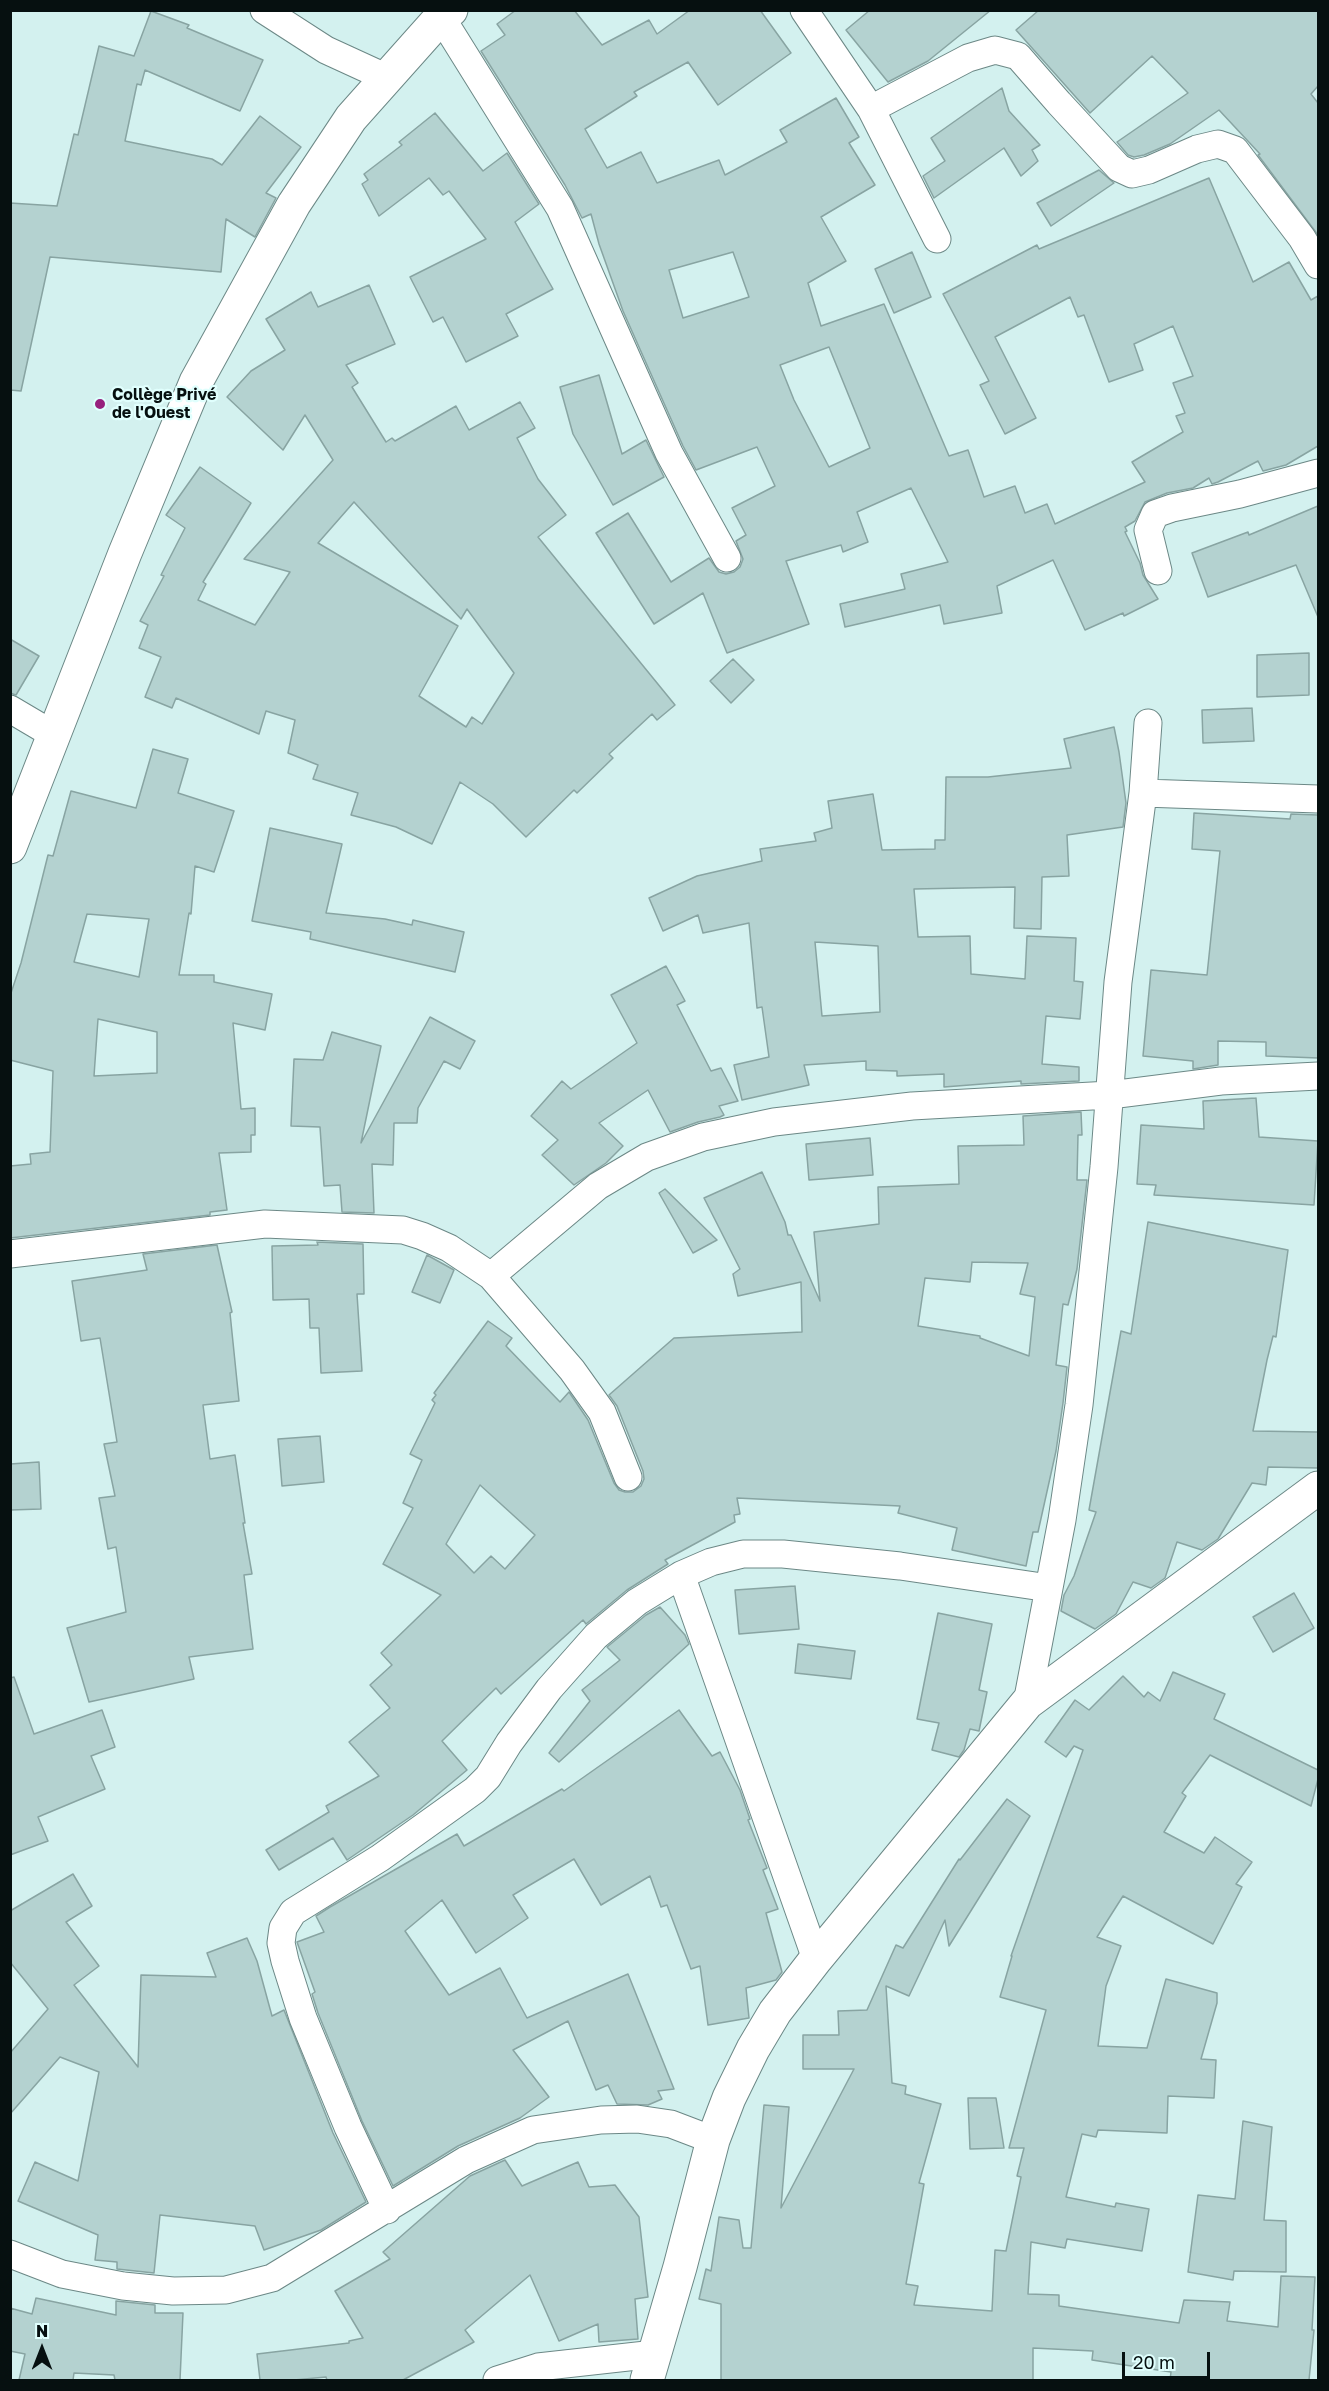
<!DOCTYPE html>
<meta charset="utf-8">
<style>
body{margin:0}
#map{position:relative;width:1329px;height:2391px;overflow:hidden;background:#d3f1ef;font-family:"Golos Text",sans-serif}
canvas{display:block}
.frame{position:absolute;inset:0;border:12px solid #061010;pointer-events:none}
.north{position:absolute;left:12px;top:2319px;width:60px;height:60px;-webkit-text-stroke:4px #e0fffd;paint-order:stroke;rotate:0deg;font-size:16px;font-weight:700;line-height:24px;text-align:center;color:#061010}
.north::after{content:'';display:block;margin:auto;width:21px;height:27px;background:#061010;clip-path:polygon(50% 0,100% 100%,50% 72%,0 100%)}
.scale{position:absolute;left:1122px;top:2352px;width:88px;height:27px;box-sizing:border-box;border:3px solid #061010;border-top:0;padding-left:8px;font-size:18px;line-height:21px;white-space:nowrap;color:#061010;-webkit-text-stroke:4px #e0fffd;paint-order:stroke}
</style>
<div id="map">
<canvas width="1329" height="2391"></canvas>
<div class="frame"></div>
<div class="north">N</div>
<div class="scale">20 m</div>
</div>
<script>
const c = document.querySelector('canvas').getContext('2d');
c.lineJoin = 'round';
function fill(path, color) { c.fillStyle = color; c.fill(path, 'evenodd'); }
const poly = rows => new Path2D(rows.map(r => 'M' + r).join(''));
function stroke(path, color, width, dash) { c.strokeStyle = color; c.lineWidth = width; c.lineCap = dash ? 'butt' : 'round'; c.setLineDash(dash || []); c.stroke(path); }
function write(font, color, halo, rows, align = 'center') {
  c.font = font + ' "Golos Text",sans-serif'; c.lineWidth = 4.5; c.setLineDash([]); c.textBaseline = 'middle'; c.strokeStyle = halo; c.fillStyle = color; for (const [text, x, y, turn = 0] of rows) {
    c.save(); c.translate(x, y); c.rotate((+turn || 0) * Math.PI / 180); c.textAlign = isNaN(turn) ? turn : align; if (halo) c.strokeText(text, 0, 0); c.fillText(text, 0, 0); c.restore();
  }
}
const building = poly([
 [516,10,574,10,602,45,649,20,657,34,690,10,760,10,791,53,718,105,688,62,634,92,637,96,585,129,607,168,641,152,657,183,719,160,725,175,787,142,780,130,836,98,859,137,849,143,875,185,821,217,846,261,808,283,821,326,884,304,949,456,968,450,984,497,1015,486,1025,513,1047,504,1055,524,1145,482,1132,462,1183,432,1176,416,1185,413,1173,383,1193,376,1173,326,1134,344,1143,370,1109,382,1084,315,1078,317,1070,297,995,337,1036,418,1005,434,980,385,989,381,943,294,1037,245,1039,249,1209,178,1253,282,1289,262,1311,300,1318,296,1318,446,1286,465,1263,471,1258,461,1218,482,1212,484,1209,478,1193,488,1167,493,1145,502,1135,521,1125,527,1127,531,1125,532,1140,563,1143,575,1158,599,1124,616,1123,613,1085,630,1053,560,997,586,1002,613,944,624,940,605,845,627,840,604,905,589,901,574,948,562,911,488,857,512,868,542,843,552,841,545,786,561,809,624,727,653,703,593,654,624,596,533,628,513,671,582,709,558,719,572,726,574,734,572,740,567,743,559,736,541,746,535,732,508,775,486,757,447,696,470,683,446,623,311,599,244,591,214,582,218,565,185,481,51,505,35,497,24,516,10],
 [733,252,749,297,683,318,669,270,733,252],
 [829,347,870,448,829,467,794,400,780,365,829,347],
 [870,10,991,10,928,61,888,82,846,30,870,10],
 [1039,10,1318,10,1318,86,1311,94,1318,103,1318,235,1258,155,1260,154,1219,110,1170,144,1144,155,1134,157,1128,155,1117,142,1188,93,1152,56,1090,113,1016,30,1039,10],
 [151,11,189,25,187,28,263,60,240,111,145,70,141,85,137,84,125,141,212,159,222,165,260,116,301,147,266,193,276,198,255,237,226,219,221,272,50,257,21,391,10,390,10,203,57,206,74,134,78,135,99,46,134,56,151,11],
 [1002,88,1009,111,1040,145,1032,150,1038,161,1021,176,1004,148,934,198,923,176,945,161,931,138,1002,88],
 [435,113,483,171,507,153,539,204,515,222,553,289,506,314,518,336,466,362,443,317,433,322,410,277,486,239,449,191,443,195,429,178,379,216,362,184,368,180,364,174,402,145,399,142,435,113],
 [1099,170,1114,183,1051,226,1037,203,1099,170],
 [912,252,931,297,894,313,875,269,912,252],
 [369,285,395,344,346,365,358,383,352,387,386,442,392,438,395,441,456,406,469,430,520,402,535,428,517,438,538,479,566,515,538,537,675,705,657,720,652,714,609,754,613,758,577,793,574,790,526,837,493,804,460,782,432,844,396,827,351,815,358,793,313,779,318,765,288,753,295,720,266,711,259,734,176,698,172,708,145,697,161,657,139,648,148,625,140,621,164,576,161,575,185,528,166,515,200,467,251,503,203,582,206,584,198,600,255,625,290,572,244,559,333,460,305,415,283,450,227,397,251,371,285,350,266,319,311,292,318,307,369,285],
 [354,502,461,619,467,609,514,673,482,724,472,717,466,727,419,696,458,626,318,543,354,502],
 [599,375,622,454,646,440,664,477,613,505,573,434,560,387,599,375],
 [1318,506,1318,617,1296,565,1208,597,1192,553,1248,532,1249,535,1318,506],
 [10,639,39,656,16,695,10,693,10,639],
 [1309,653,1309,695,1257,697,1257,655,1309,653],
 [733,659,754,680,731,703,710,681,733,659],
 [1252,708,1254,741,1203,743,1202,710,1252,708],
 [1114,727,1119,752,1126,803,1123,827,1067,835,1069,876,1042,877,1041,929,1014,928,1015,887,914,889,918,937,970,936,971,974,1025,979,1027,936,1076,938,1074,981,1083,982,1080,1019,1046,1016,1042,1064,1079,1067,1079,1081,1021,1084,1021,1081,944,1087,944,1074,897,1076,897,1071,866,1070,866,1061,804,1065,809,1085,742,1100,734,1065,769,1057,762,1007,757,1008,749,923,703,933,698,915,663,931,649,898,697,876,762,861,760,849,816,841,814,833,832,828,828,801,873,794,882,850,935,849,935,840,945,840,946,777,988,777,1071,768,1064,739,1114,727],
 [815,942,878,946,880,1012,822,1016,815,942],
 [153,749,188,759,178,793,234,811,214,872,195,866,191,914,189,913,179,975,214,975,214,982,272,994,265,1030,233,1023,241,1109,255,1108,255,1135,251,1135,251,1152,219,1153,227,1210,210,1212,210,1215,10,1238,10,1166,31,1164,30,1154,50,1152,53,1071,10,1060,10,996,21,963,48,855,53,856,71,791,136,808,153,749],
 [87,914,149,919,139,977,74,962,87,914],
 [98,1019,157,1032,157,1073,94,1076,98,1019],
 [1194,813,1290,819,1291,814,1318,815,1318,1058,1266,1056,1266,1042,1218,1041,1218,1065,1193,1069,1193,1061,1143,1056,1151,970,1207,975,1220,851,1192,849,1194,813],
 [270,828,342,844,326,913,385,919,412,925,413,920,464,932,455,972,310,939,311,932,252,921,270,828],
 [666,966,685,1001,677,1005,711,1071,721,1068,738,1101,719,1106,724,1115,720,1117,698,1122,670,1132,648,1090,599,1123,623,1146,606,1163,574,1185,542,1155,558,1140,531,1116,562,1081,571,1089,637,1043,611,995,666,966],
 [430,1017,475,1041,460,1069,444,1061,418,1108,417,1123,394,1123,393,1165,372,1164,374,1213,342,1212,340,1185,324,1186,320,1127,291,1126,294,1059,323,1060,332,1032,381,1046,361,1143,430,1017],
 [1256,1098,1259,1137,1318,1141,1314,1205,1154,1195,1156,1185,1137,1184,1141,1125,1204,1129,1203,1101,1256,1098],
 [1081,1112,1082,1135,1078,1135,1077,1180,1087,1180,1077,1269,1068,1305,1063,1304,1056,1365,1067,1367,1063,1403,1056,1451,1038,1532,1033,1532,1026,1566,952,1550,957,1528,898,1513,900,1506,737,1498,740,1514,734,1515,735,1522,665,1560,668,1564,627,1590,586,1624,583,1620,501,1694,496,1688,442,1741,467,1770,413,1815,347,1860,333,1838,279,1870,266,1850,329,1812,326,1806,379,1776,349,1742,390,1708,370,1685,392,1665,381,1653,441,1595,383,1564,413,1508,403,1503,422,1460,410,1454,435,1403,432,1400,436,1395,434,1393,488,1321,512,1338,506,1346,560,1402,569,1392,588,1420,614,1483,619,1490,625,1492,633,1492,641,1486,644,1479,643,1471,617,1406,609,1395,674,1338,802,1332,801,1282,738,1296,733,1274,740,1269,704,1198,762,1172,785,1222,788,1235,791,1235,820,1301,814,1232,879,1224,878,1187,959,1184,958,1146,1024,1145,1023,1116,1081,1112],
 [972,1262,1028,1263,1020,1294,1035,1297,1029,1356,980,1338,980,1336,918,1326,925,1278,970,1282,972,1262],
 [480,1485,535,1535,505,1569,491,1556,474,1573,446,1544,480,1485],
 [870,1138,873,1175,809,1180,806,1144,870,1138],
 [665,1189,717,1240,693,1253,659,1193,665,1189],
 [1148,1222,1288,1250,1276,1337,1273,1336,1267,1360,1253,1431,1318,1432,1318,1468,1268,1467,1266,1485,1252,1483,1218,1539,1202,1550,1177,1542,1165,1578,1151,1588,1133,1582,1116,1614,1095,1629,1061,1611,1064,1595,1074,1576,1096,1512,1089,1510,1121,1331,1131,1334,1148,1222],
 [317,1242,363,1244,364,1294,357,1294,362,1371,321,1373,319,1328,310,1328,309,1299,273,1300,272,1246,318,1245,317,1242],
 [217,1245,232,1312,230,1313,239,1401,203,1405,210,1459,235,1455,245,1523,243,1523,252,1574,244,1575,253,1649,189,1657,194,1679,89,1702,67,1628,126,1612,116,1547,108,1549,99,1498,115,1496,104,1444,117,1442,100,1338,81,1341,72,1281,147,1270,143,1254,217,1245],
 [427,1255,454,1270,440,1303,412,1292,427,1255],
 [320,1436,324,1482,282,1486,278,1439,320,1436],
 [39,1462,41,1509,10,1510,10,1464,39,1462],
 [795,1586,799,1629,739,1634,735,1590,795,1586],
 [1294,1593,1314,1628,1273,1652,1253,1617,1294,1593],
 [660,1607,685,1635,689,1644,559,1762,549,1753,590,1701,582,1690,620,1660,607,1647,646,1615,660,1607],
 [938,1613,992,1624,979,1690,987,1692,979,1731,970,1729,964,1750,959,1757,932,1750,939,1723,917,1719,938,1613],
 [798,1644,855,1651,851,1679,795,1673,798,1644],
 [1173,1672,1225,1694,1214,1719,1318,1770,1318,1779,1311,1806,1210,1755,1182,1793,1186,1796,1164,1832,1204,1853,1215,1837,1252,1862,1236,1884,1242,1887,1213,1944,1123,1896,1097,1937,1121,1946,1106,1986,1098,2046,1147,2048,1166,1979,1217,1993,1217,2003,1201,2059,1216,2060,1214,2098,1168,2096,1167,2133,1098,2130,1096,2137,1082,2134,1066,2197,1115,2207,1116,2203,1149,2209,1142,2251,1067,2239,1065,2248,1031,2242,1028,2294,1059,2295,1059,2306,1179,2323,1184,2300,1230,2302,1227,2321,1278,2327,1281,2276,1315,2277,1312,2330,1314,2330,1309,2380,1170,2380,1171,2372,1092,2360,1093,2351,1033,2348,1033,2380,721,2380,721,2304,699,2299,706,2269,711,2271,719,2217,739,2220,743,2248,751,2248,764,2105,789,2107,781,2208,854,2069,803,2069,803,2035,839,2035,838,2011,867,2010,896,1945,903,1948,959,1859,960,1860,1007,1799,1030,1816,949,1946,945,1920,909,1996,886,1986,892,2083,906,2086,905,2094,941,2104,919,2183,924,2184,906,2284,918,2286,914,2305,992,2311,995,2250,1006,2251,1021,2177,1017,2176,1024,2148,1009,2148,1046,2010,1000,1997,1012,1956,1011,1956,1083,1750,1074,1746,1066,1757,1045,1742,1075,1700,1089,1710,1123,1676,1144,1697,1148,1692,1160,1701,1173,1672],
 [14,1677,34,1734,102,1710,115,1747,91,1756,105,1789,38,1817,48,1841,10,1855,10,1678,14,1677],
 [679,1710,712,1756,720,1752,740,1790,750,1819,748,1820,767,1868,763,1870,778,1909,766,1913,782,1972,776,1980,746,1988,749,2018,708,2025,700,1966,691,1969,667,1905,661,1907,650,1876,601,1905,574,1859,513,1895,528,1918,476,1953,442,1900,405,1931,449,1995,500,1968,527,2018,628,1974,674,2089,658,2091,662,2099,648,2105,617,2104,608,2085,596,2090,568,2021,513,2050,549,2097,520,2118,458,2146,393,2186,362,2121,318,2013,312,1994,315,1992,297,1942,324,1932,316,1916,330,1907,457,1834,464,1846,562,1789,564,1791,679,1710],
 [73,1874,92,1906,66,1922,99,1966,74,1985,138,2067,141,1975,216,1977,207,1953,247,1938,257,1961,272,2016,284,2010,333,2133,366,2202,321,2230,264,2250,255,2226,160,2215,154,2273,117,2269,117,2262,95,2260,98,2235,18,2201,35,2162,78,2181,99,2072,60,2057,10,2114,10,2053,48,2009,10,1962,10,1911,73,1874],
 [968,2098,996,2098,1004,2148,970,2149,968,2098],
 [1243,2121,1272,2127,1264,2220,1286,2221,1286,2272,1234,2271,1233,2280,1188,2272,1198,2195,1235,2199,1243,2121],
 [505,2160,522,2186,578,2162,589,2187,615,2185,639,2217,648,2297,635,2299,638,2339,599,2342,598,2324,559,2341,530,2275,465,2330,474,2342,403,2380,327,2380,326,2377,294,2380,260,2380,257,2354,349,2343,349,2341,363,2338,335,2291,390,2259,383,2252,470,2176,505,2160],
 [36,2298,116,2315,116,2301,155,2305,155,2313,183,2313,180,2380,115,2380,114,2375,74,2373,73,2380,19,2380,25,2354,10,2351,10,2308,32,2314,36,2298]
]);
fill(building, '#b4d2d0');
stroke(building, '#88a4a2', 1.5);
const minor = poly([
 [264,10,326,50,387,78],
 [804,10,871,109,937,239],
 [441,17,560,208,669,453,727,558],
 [871,109,968,58,995,50,1018,56,1059,103,1119,168,1132,174,1149,170,1197,149,1218,144,1235,150,1302,238,1318,265],
 [1158,571,1148,530,1155,514,1172,508,1240,494,1318,473],
 [10,709,54,735],
 [1143,793,1318,799],
 [10,1254,265,1224,403,1230,422,1236,449,1248,491,1276,572,1370,602,1412,628,1477],
 [491,1276,598,1186,647,1157,703,1137,774,1122,912,1106,1110,1095,1221,1081,1318,1076],
 [681,1575,816,1959],
 [1027,1703,1062,1520,1079,1405,1104,1167,1118,982,1143,793,1148,723],
 [387,2210,348,2127,303,2018,285,1961,281,1943,283,1928,293,1912,380,1858,475,1790,488,1777,509,1743,549,1689,596,1636,637,1602,681,1575,711,1562,743,1554,783,1554,900,1566,1049,1588],
 [10,2254,62,2274,123,2286,173,2291,226,2290,272,2278,466,2160,533,2130,601,2120,637,2119,671,2124,713,2140],
 [497,2380,538,2367,655,2354]
]);
const tertiary = poly([
 [10,847,125,553,196,382,294,204,351,118,441,17,451,10],
 [647,2380,680,2267,713,2140,729,2098,753,2049,775,2012,816,1959,1027,1703,1318,1488]
]);
stroke(minor, '#6c8886', 29);
stroke(tertiary, '#6c8886', 35);
stroke(minor, '#fff', 27);
stroke(tertiary, '#fff', 33);
for (const [x, y, r, color] of [
 [100,404,6,"#97217d"]
]) { const dot = new Path2D(); dot.arc(x, y, r, 0, 2 * Math.PI); c.fillStyle = color; c.fill(dot); stroke(dot, '#e0fffd', 2); }
write('bold 16px', '#061010', '#e0fffd', [
 ["Collège Privé",112,395],
 ["de l'Ouest",112,413]
], 'left');
</script>
